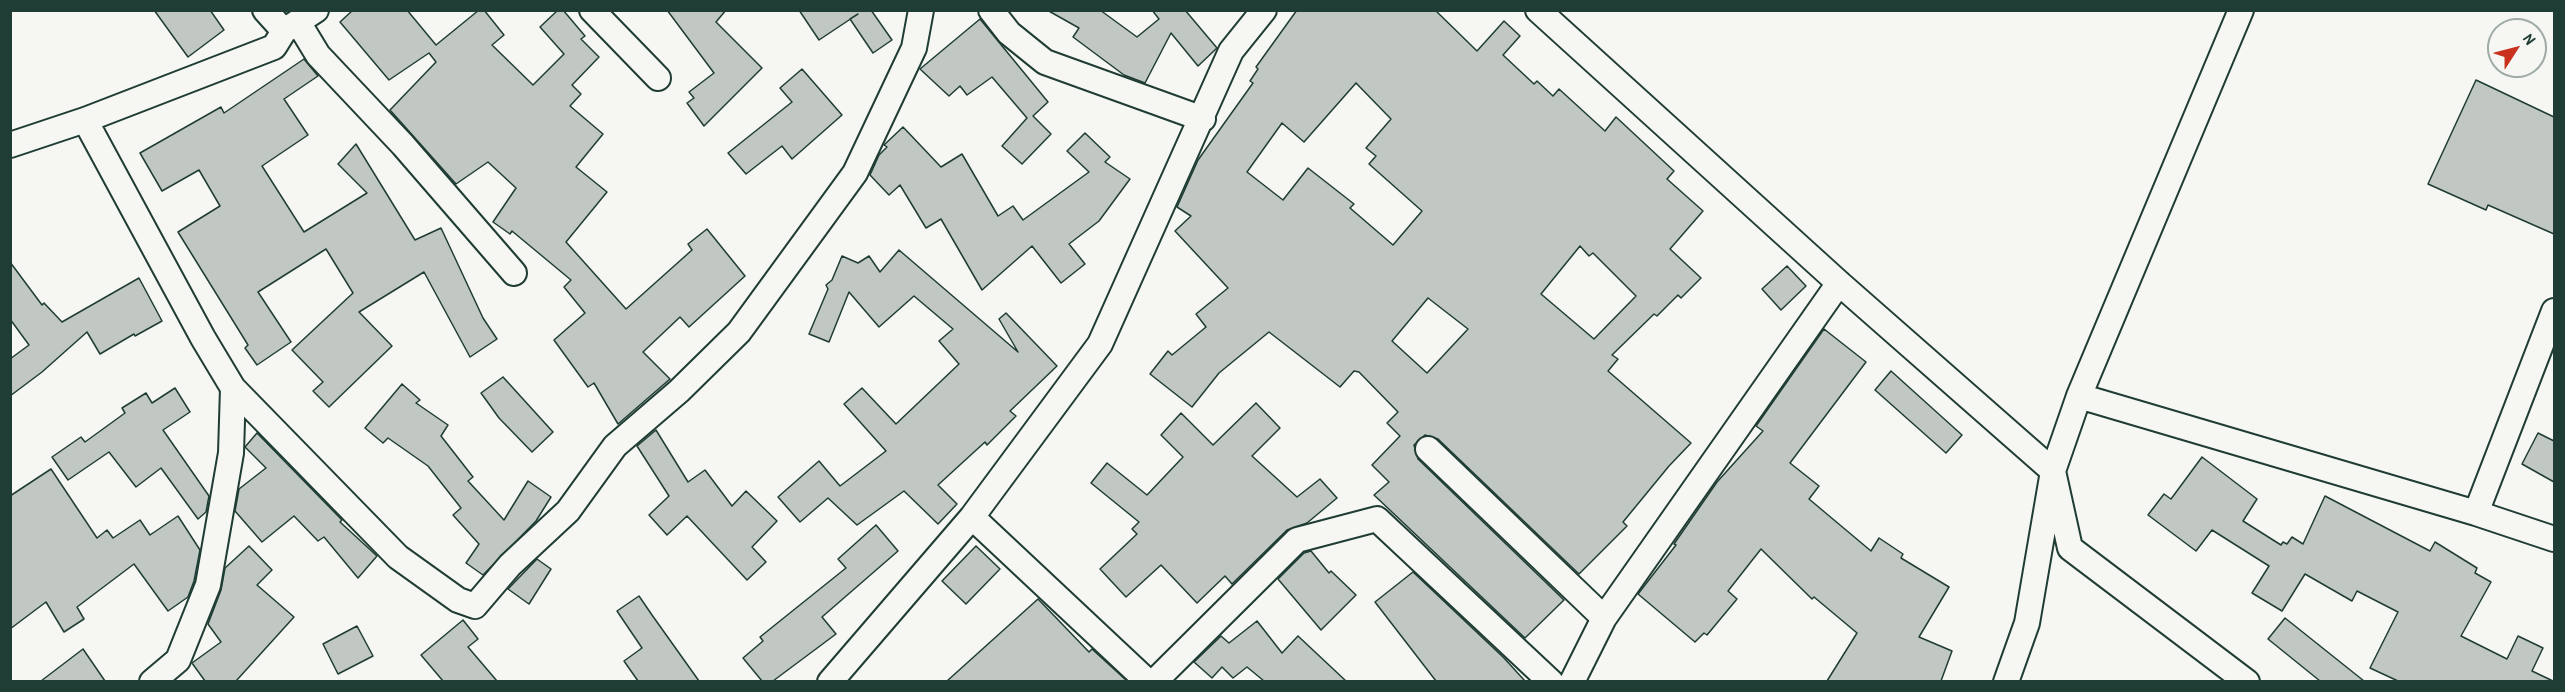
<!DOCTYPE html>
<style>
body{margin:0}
#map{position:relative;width:2565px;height:692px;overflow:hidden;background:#f6f6f2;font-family:"Patrick Hand",sans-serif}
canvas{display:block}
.frame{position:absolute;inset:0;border:12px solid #1f3d34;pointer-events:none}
.north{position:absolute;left:2487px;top:18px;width:60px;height:60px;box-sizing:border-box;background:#f6f6f2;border:2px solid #a0aca6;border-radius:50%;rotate:54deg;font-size:16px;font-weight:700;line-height:24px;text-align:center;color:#1f3d34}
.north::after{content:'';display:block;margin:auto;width:21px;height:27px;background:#c8321e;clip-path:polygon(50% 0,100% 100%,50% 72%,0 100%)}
</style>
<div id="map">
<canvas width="2565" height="692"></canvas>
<div class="frame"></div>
<div class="north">N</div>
</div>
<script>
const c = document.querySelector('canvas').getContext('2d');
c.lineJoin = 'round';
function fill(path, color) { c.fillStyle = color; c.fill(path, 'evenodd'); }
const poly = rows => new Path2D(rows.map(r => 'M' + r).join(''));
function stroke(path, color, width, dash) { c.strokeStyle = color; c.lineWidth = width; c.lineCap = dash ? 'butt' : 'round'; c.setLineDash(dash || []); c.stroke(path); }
const building = poly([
 [154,10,210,10,224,30,188,57,154,10],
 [353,10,407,10,436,45,479,10,484,10,504,35,492,45,533,85,564,54,540,27,558,10,563,10,585,36,581,39,599,57,572,85,581,94,570,106,603,134,576,167,607,192,566,242,626,309,692,250,688,244,707,229,745,276,689,327,680,317,643,352,670,379,618,424,594,383,588,387,554,340,585,313,564,287,571,280,512,231,510,234,493,222,516,188,488,162,456,184,390,110,436,62,429,53,389,80,340,22,353,10],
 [667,10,726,10,716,22,762,68,704,126,687,103,694,98,689,92,714,73,667,10],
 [799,10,871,10,892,40,873,53,850,19,858,14,819,40,799,10],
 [1047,10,1100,10,1137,37,1159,19,1152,10,1185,10,1217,48,1198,66,1171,33,1145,83,1124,75,1073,37,1079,28,1047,10],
 [1297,10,1435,10,1477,51,1504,21,1520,36,1503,55,1534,84,1537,81,1553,96,1559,89,1605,131,1616,117,1674,171,1667,179,1703,211,1670,249,1701,278,1681,298,1678,295,1657,316,1654,314,1612,355,1618,359,1608,371,1691,443,1669,466,1623,522,1627,526,1579,574,1438,439,1425,435,1414,445,1418,459,1564,600,1525,638,1374,495,1389,482,1372,465,1400,436,1387,423,1398,412,1359,372,1354,371,1340,387,1269,332,1219,373,1192,407,1150,374,1168,351,1172,355,1206,327,1196,314,1228,288,1175,231,1191,216,1177,207,1198,160,1253,83,1250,81,1258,69,1256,67,1297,10],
 [1356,83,1391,119,1366,148,1376,156,1369,164,1422,211,1393,245,1350,208,1354,204,1308,168,1283,200,1247,172,1282,123,1304,142,1356,83],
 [1580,246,1589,256,1593,253,1636,296,1594,339,1541,294,1580,246],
 [1428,298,1468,329,1427,373,1392,341,1428,298],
 [980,19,1048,102,1033,116,1051,134,1022,164,1002,146,1027,118,992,77,967,95,960,86,949,96,920,69,980,19],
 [304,59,318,76,284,99,308,135,262,166,304,232,367,193,338,164,356,144,415,240,441,228,483,318,497,339,470,357,424,272,359,312,392,346,329,407,313,391,323,382,292,350,353,293,326,249,258,292,291,342,257,365,245,348,248,345,178,232,220,206,199,170,162,191,140,153,221,107,224,113,304,59],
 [802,69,842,115,792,159,782,146,746,174,728,153,792,102,780,88,802,69],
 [2476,80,2554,117,2554,234,2488,205,2486,210,2428,184,2476,80],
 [903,127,941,167,962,154,998,216,1013,206,1023,220,1089,172,1067,151,1085,133,1110,157,1105,162,1130,179,1099,221,1069,244,1085,264,1061,283,1032,246,982,290,941,219,926,228,900,185,889,195,870,175,879,155,887,147,884,145,903,127],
 [899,250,1018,352,999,319,1006,313,1057,366,1010,411,1016,416,987,445,985,442,938,485,957,504,938,524,904,491,857,525,828,498,800,522,778,497,819,461,840,486,886,451,844,404,862,388,896,424,959,364,939,341,953,329,914,296,879,327,849,292,829,342,809,334,828,289,826,285,832,280,842,256,858,263,869,256,880,272,899,250],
 [10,262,42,305,44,303,62,322,139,278,162,321,135,336,134,334,100,354,87,332,42,372,10,396,10,359,29,345,10,319,10,262],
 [1787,266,1806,286,1781,310,1762,289,1787,266],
 [1824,329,1866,362,1790,463,1819,486,1809,499,1871,551,1879,538,1903,554,1901,558,1949,587,1919,637,1952,651,1941,681,1827,681,1857,633,1814,597,1812,599,1761,549,1728,591,1737,599,1707,635,1704,633,1695,642,1638,594,1676,545,1674,544,1717,482,1763,431,1756,426,1824,329],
 [1891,371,1962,435,1946,453,1875,390,1891,371],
 [503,377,553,432,532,452,499,418,481,393,503,377],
 [402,384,420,400,416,403,448,425,441,436,473,477,468,481,504,520,528,481,551,497,536,521,483,575,466,563,479,544,453,515,461,508,428,466,388,438,383,443,365,428,402,384],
 [175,388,190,412,163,430,209,496,206,512,198,519,161,468,136,487,109,452,68,480,52,457,81,437,85,442,125,413,122,408,146,393,152,403,175,388],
 [1256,403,1280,428,1252,456,1297,497,1320,479,1337,498,1307,523,1287,530,1232,584,1225,576,1197,603,1161,565,1126,597,1100,569,1137,534,1132,529,1139,522,1091,483,1107,463,1147,495,1183,457,1161,435,1181,413,1213,445,1256,403],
 [656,430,688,482,705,470,732,506,746,491,777,521,752,547,766,562,747,580,687,516,667,535,649,515,669,496,637,446,656,430],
 [257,433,342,520,340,522,377,556,358,578,324,537,318,541,294,516,262,542,235,511,239,489,266,468,245,447,257,433],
 [2538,433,2554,441,2554,482,2522,464,2538,433],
 [2202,457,2257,499,2243,521,2281,545,2283,542,2287,544,2292,537,2303,544,2325,496,2430,551,2435,542,2477,568,2475,573,2491,582,2461,636,2507,659,2518,636,2543,648,2532,671,2553,681,2398,681,2370,668,2398,612,2357,591,2352,601,2305,574,2282,611,2252,593,2269,566,2212,530,2196,551,2148,515,2164,494,2171,499,2202,457],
 [51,469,97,538,107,530,113,538,140,520,150,535,178,516,200,550,194,581,188,597,168,611,134,564,77,607,84,619,64,632,46,602,10,629,10,496,51,469],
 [876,525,898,551,822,617,836,634,773,681,762,681,743,658,763,641,760,637,846,568,838,559,876,525],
 [249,546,272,570,257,585,294,617,236,681,205,681,192,663,221,642,208,624,221,590,225,568,249,546],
 [976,546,1000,569,966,604,942,581,976,546],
 [1311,551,1329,573,1331,571,1356,595,1321,630,1278,579,1304,553,1311,551],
 [537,559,551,569,529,604,508,589,537,559],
 [1413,572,1504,658,1525,681,1436,681,1375,602,1413,572],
 [639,596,652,615,699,681,638,681,624,661,642,648,617,611,639,596],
 [1038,599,1089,652,1092,649,1127,681,947,681,1038,599],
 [2285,618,2364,681,2320,681,2268,639,2285,618],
 [463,620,478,639,468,647,497,681,443,681,421,655,463,620],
 [1257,621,1282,653,1298,636,1346,681,1264,681,1247,667,1233,678,1222,667,1212,678,1194,662,1221,636,1229,643,1257,621],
 [357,626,373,656,338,674,323,644,357,626],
 [83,649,105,681,41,681,83,649]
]);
fill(building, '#c1c8c3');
stroke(building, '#1f3d34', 1.5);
const minor = poly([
 [265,10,284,31],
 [592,10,658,78],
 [991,10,1009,33,1045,62,1203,119],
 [1538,10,1839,283,2053,471,2070,548,2247,682],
 [298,22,318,55,403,145,514,273],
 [85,120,203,338,233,388,398,557,458,600,475,606,510,565,568,511,615,446,679,391,739,332,855,173,914,48,921,10],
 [10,145,85,120,274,47,284,31,316,10],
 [2079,396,2476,513,2554,539],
 [1428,449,1604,618],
 [2476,513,2554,311],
 [972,517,1148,682],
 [152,682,178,660,208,585,231,453,233,388],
 [830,682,972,517,1100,344,1231,51,1264,10],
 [1154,682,1297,540,1377,519,1551,682],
 [1572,682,1604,618,1839,283],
 [2006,682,2027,623,2053,471,2079,396,2241,10]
]);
stroke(minor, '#1f3d34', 28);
stroke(minor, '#f6f6f2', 24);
</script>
